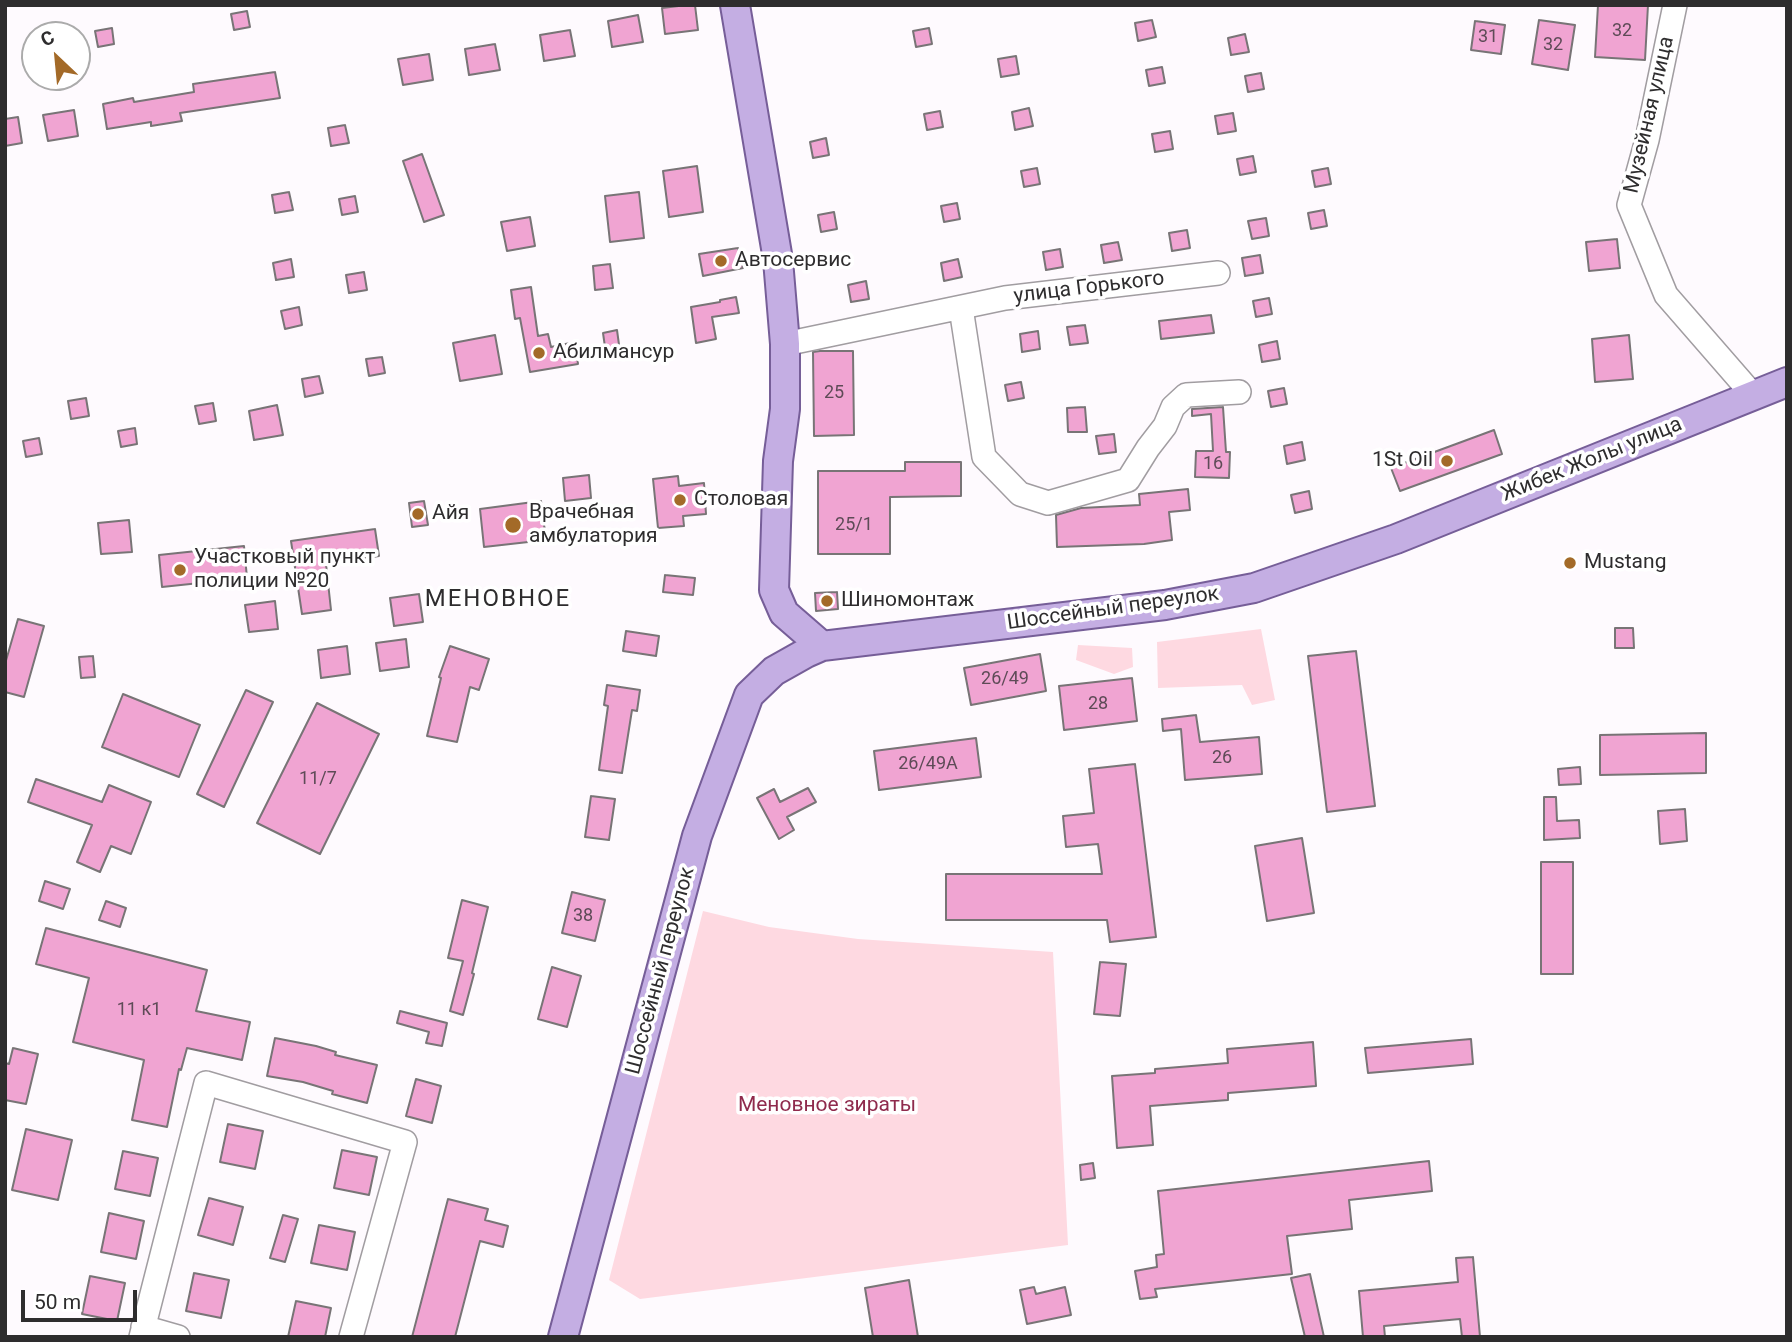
<!DOCTYPE html>
<meta charset="utf-8">
<style>
body{margin:0}
#map{position:relative;width:1792px;height:1342px;overflow:hidden;background:#fefafe;font-family:Roboto,sans-serif}
canvas{display:block}
.frame{position:absolute;inset:0;border:7px solid #2e2d2e;pointer-events:none}
.north{position:absolute;left:21px;top:21px;width:70px;height:70px;box-sizing:border-box;background:#fff;border:2px solid #ababab;border-radius:50%;rotate:334deg;font-size:19px;font-weight:700;line-height:28px;text-align:center;color:#2e2d2e}
.north::after{content:'';display:block;margin:auto;width:24px;height:32px;background:#a36a28;clip-path:polygon(50% 0,100% 100%,50% 72%,0 100%)}
.scale{position:absolute;left:21px;top:1290px;width:116px;height:32px;box-sizing:border-box;border:4px solid #2e2d2e;border-top:0;padding-left:9px;font-size:21px;line-height:24px;white-space:nowrap;color:#2e2d2e;-webkit-text-stroke:5px #fff;paint-order:stroke}
</style>
<div id="map">
<canvas width="1792" height="1342"></canvas>
<div class="frame"></div>
<div class="north">С</div>
<div class="scale">50 m</div>
</div>
<script>
const c = document.querySelector('canvas').getContext('2d');
c.lineJoin = 'round';
function fill(path, color) { c.fillStyle = color; c.fill(path, 'evenodd'); }
const poly = rows => new Path2D(rows.map(r => 'M' + r).join(''));
function stroke(path, color, width, dash) { c.strokeStyle = color; c.lineWidth = width; c.lineCap = dash ? 'butt' : 'round'; c.setLineDash(dash || []); c.stroke(path); }
function write(font, color, halo, rows, align = 'center') {
  c.font = font + ' Roboto,sans-serif'; c.lineWidth = 7; c.setLineDash([]); c.textBaseline = 'middle'; c.strokeStyle = halo; c.fillStyle = color; for (const [text, x, y, turn = 0] of rows) {
    c.save(); c.translate(x, y); c.rotate((+turn || 0) * Math.PI / 180); c.textAlign = isNaN(turn) ? turn : align; if (halo) c.strokeText(text, 0, 0); c.fillText(text, 0, 0); c.restore();
  }
}
fill(poly([
 [1261,629,1275,700,1252,705,1242,685,1158,688,1157,642],
 [1078,645,1132,648,1133,667,1114,674,1076,660],
 [703,911,769,927,858,939,1053,952,1068,1245,640,1299,609,1280]
]), '#fed9e1');
const building = poly([
 [687,5,695,5,698,30,665,34,662,8,687,5],
 [1598,5,1648,5,1645,60,1595,57,1598,5],
 [247,11,250,27,234,30,231,14,247,11],
 [638,15,643,42,612,47,608,21,638,15],
 [1152,20,1156,37,1138,41,1135,23,1152,20],
 [1539,20,1575,25,1568,70,1532,64,1539,20],
 [1475,21,1505,25,1501,54,1471,50,1475,21],
 [112,28,114,44,98,47,95,31,112,28],
 [929,28,932,44,916,47,913,31,929,28],
 [570,30,575,56,544,61,540,35,570,30],
 [1245,34,1249,52,1231,55,1228,38,1245,34],
 [495,44,500,70,469,75,465,49,495,44],
 [429,54,433,80,403,85,398,59,429,54],
 [1016,56,1019,74,1001,77,998,59,1016,56],
 [1162,67,1165,83,1149,86,1146,70,1162,67],
 [275,72,280,98,180,113,182,121,151,126,151,122,107,129,103,104,133,98,134,102,194,92,193,84,275,72],
 [1261,73,1264,89,1248,92,1245,76,1261,73],
 [1029,108,1033,126,1015,130,1012,112,1029,108],
 [74,110,78,136,48,141,43,115,74,110],
 [940,111,943,127,927,130,924,114,940,111],
 [1233,113,1236,131,1218,134,1215,116,1233,113],
 [18,117,22,143,5,146,5,119,18,117],
 [345,125,349,143,331,146,328,128,345,125],
 [1170,131,1173,149,1155,152,1152,134,1170,131],
 [826,138,829,155,813,158,810,142,826,138],
 [422,154,444,215,424,222,403,161,422,154],
 [1253,156,1256,172,1240,175,1237,159,1253,156],
 [697,166,703,212,669,217,663,171,697,166],
 [1037,168,1040,184,1024,187,1021,171,1037,168],
 [1328,168,1331,184,1315,187,1312,171,1328,168],
 [289,192,293,210,275,213,272,195,289,192],
 [639,192,644,238,610,242,605,196,639,192],
 [355,196,358,212,342,215,339,199,355,196],
 [957,203,960,219,944,222,941,206,957,203],
 [1324,210,1327,226,1311,229,1308,213,1324,210],
 [834,212,837,229,821,232,818,215,834,212],
 [530,217,535,246,507,251,501,222,530,217],
 [1266,218,1269,236,1252,239,1248,221,1266,218],
 [1187,230,1190,248,1172,251,1169,233,1187,230],
 [1617,239,1620,268,1589,271,1586,242,1617,239],
 [1118,242,1122,260,1104,263,1101,245,1118,242],
 [738,248,743,268,703,276,699,254,738,248],
 [1060,249,1063,267,1046,270,1043,252,1060,249],
 [1260,255,1263,273,1245,276,1242,258,1260,255],
 [291,259,294,277,276,280,273,263,291,259],
 [958,259,962,277,944,281,941,263,958,259],
 [610,264,613,288,595,290,593,266,610,264],
 [364,272,367,290,349,293,346,275,364,272],
 [866,281,869,299,851,302,848,285,866,281],
 [531,287,538,336,548,334,551,347,575,342,578,364,530,372,520,318,515,319,511,290,531,287],
 [736,297,739,313,712,317,716,339,696,343,691,307,720,302,720,300,736,297],
 [1269,298,1272,314,1256,317,1253,301,1269,298],
 [299,307,302,325,285,329,281,311,299,307],
 [1211,315,1214,333,1161,339,1159,321,1211,315],
 [1085,325,1088,343,1070,345,1067,327,1085,325],
 [617,330,620,352,606,354,603,333,617,330],
 [1038,331,1040,349,1022,352,1020,334,1038,331],
 [495,335,502,374,460,381,453,343,495,335],
 [1629,335,1633,379,1595,382,1592,339,1629,335],
 [1277,341,1280,359,1262,362,1259,345,1277,341],
 [820,351,853,351,854,435,814,436,813,352,820,351],
 [382,357,385,373,369,376,366,359,382,357],
 [319,376,323,393,305,397,302,379,319,376],
 [1021,382,1024,398,1008,401,1005,385,1021,382],
 [1284,388,1287,404,1271,407,1268,391,1284,388],
 [86,398,89,416,71,419,68,401,86,398],
 [213,403,216,421,199,424,195,406,213,403],
 [277,405,283,435,254,440,249,411,277,405],
 [1085,407,1087,432,1068,432,1067,408,1085,407],
 [1223,407,1226,452,1230,452,1229,478,1195,477,1196,451,1213,451,1211,414,1192,416,1192,409,1223,407],
 [135,428,137,444,121,447,118,431,135,428],
 [1494,430,1502,454,1400,491,1391,468,1494,430],
 [1114,434,1116,452,1099,454,1096,436,1114,434],
 [39,438,42,454,26,457,23,441,39,438],
 [1302,442,1305,460,1287,464,1284,446,1302,442],
 [905,462,961,462,961,496,890,497,890,554,818,554,818,471,905,471,905,462],
 [589,475,591,498,565,501,563,478,589,475],
 [678,476,679,486,704,483,706,514,683,516,684,526,658,528,653,479,678,476],
 [1188,489,1190,510,1169,512,1172,540,1144,544,1057,547,1056,515,1081,508,1140,505,1139,494,1188,489],
 [1309,491,1312,509,1295,513,1291,495,1309,491],
 [424,501,428,525,412,527,409,503,424,501],
 [541,501,546,540,484,547,480,509,541,501],
 [129,520,132,552,101,554,98,523,129,520],
 [375,529,379,556,326,564,331,610,302,614,291,541,375,529],
 [244,546,247,578,162,587,159,555,244,546],
 [665,575,695,578,693,595,663,592,665,575],
 [837,592,838,609,816,611,815,593,837,592],
 [419,594,423,622,394,626,390,598,419,594],
 [275,601,278,629,249,632,245,605,275,601],
 [18,619,44,626,24,697,5,692,5,664,18,619],
 [1615,628,1633,628,1634,648,1615,648,1615,628],
 [626,631,659,636,656,656,623,651,626,631],
 [406,639,409,667,380,671,376,643,406,639],
 [347,646,350,674,321,678,318,650,347,646],
 [450,646,489,659,479,690,470,687,457,742,427,736,441,678,439,677,450,646],
 [1356,651,1375,806,1327,812,1308,656,1356,651],
 [1040,654,1046,691,971,705,964,668,1040,654],
 [93,656,95,677,81,678,79,657,93,656],
 [1132,678,1137,721,1064,730,1059,686,1132,678],
 [607,685,640,690,637,711,632,710,622,773,599,770,608,706,604,705,607,685],
 [246,690,273,702,224,807,197,794,246,690],
 [123,694,200,725,179,777,102,747,123,694],
 [317,703,379,734,320,854,257,823,317,703],
 [1196,715,1200,742,1259,737,1262,774,1185,780,1181,729,1163,731,1162,719,1196,715],
 [1706,733,1706,773,1600,775,1600,735,1706,733],
 [976,738,981,777,879,790,874,751,976,738],
 [1135,764,1156,937,1110,942,1107,920,946,920,946,874,1102,874,1098,844,1066,847,1063,816,1094,813,1089,769,1135,764],
 [1580,767,1581,784,1559,785,1558,769,1580,767],
 [36,779,102,802,109,785,151,802,131,854,111,846,100,872,77,862,92,825,28,802,36,779],
 [808,788,816,802,787,817,794,830,779,839,757,798,774,789,780,802,808,788],
 [591,796,615,799,609,840,585,837,591,796],
 [1544,797,1556,797,1557,821,1579,820,1580,838,1544,840,1544,797],
 [1685,809,1687,841,1660,844,1658,811,1685,809],
 [1302,838,1314,913,1267,921,1255,846,1302,838],
 [1541,862,1573,862,1573,974,1541,974,1541,862],
 [45,881,70,889,63,909,39,901,45,881],
 [572,892,605,900,595,941,562,933,572,892],
 [462,900,488,907,472,973,474,974,463,1015,450,1011,463,961,448,958,462,900],
 [106,901,126,908,120,927,99,920,106,901],
 [46,928,207,970,196,1011,250,1022,242,1060,187,1048,181,1070,179,1069,167,1127,132,1120,144,1060,73,1042,89,978,36,964,46,928],
 [1100,962,1126,964,1120,1016,1094,1014,1100,962],
 [552,967,581,976,567,1027,538,1019,552,967],
 [400,1011,447,1023,442,1046,426,1043,429,1032,397,1023,400,1011],
 [275,1038,316,1046,336,1052,335,1055,377,1065,367,1103,332,1094,333,1091,303,1082,267,1076,275,1038],
 [1471,1039,1473,1064,1368,1073,1365,1048,1471,1039],
 [1313,1042,1316,1086,1228,1093,1228,1100,1150,1106,1153,1145,1117,1148,1112,1076,1155,1073,1155,1069,1228,1063,1227,1049,1313,1042],
 [13,1048,38,1054,26,1104,5,1100,5,1063,9,1064,13,1048],
 [416,1079,441,1086,432,1123,406,1116,416,1079],
 [228,1124,263,1131,255,1169,220,1162,228,1124],
 [26,1129,72,1140,58,1200,12,1190,26,1129],
 [342,1150,377,1157,369,1195,334,1188,342,1150],
 [123,1151,158,1158,150,1196,115,1189,123,1151],
 [1429,1161,1432,1191,1349,1200,1352,1229,1287,1236,1292,1274,1155,1289,1157,1297,1140,1299,1135,1271,1157,1267,1156,1255,1164,1254,1158,1191,1429,1161],
 [1093,1163,1095,1178,1081,1180,1080,1165,1093,1163],
 [209,1198,243,1207,233,1245,198,1235,209,1198],
 [448,1199,488,1209,485,1220,508,1226,503,1247,480,1241,455,1337,412,1337,448,1199],
 [109,1213,144,1221,136,1259,101,1252,109,1213],
 [283,1215,298,1219,285,1262,270,1258,283,1215],
 [319,1225,355,1232,347,1270,311,1263,319,1225],
 [1473,1257,1480,1337,1462,1337,1460,1319,1384,1326,1385,1337,1363,1337,1359,1291,1458,1282,1456,1258,1473,1257],
 [194,1273,229,1280,221,1318,186,1311,194,1273],
 [1310,1274,1324,1337,1305,1337,1291,1278,1310,1274],
 [90,1276,125,1283,117,1321,82,1314,90,1276],
 [909,1280,918,1337,873,1337,865,1288,909,1280],
 [1034,1287,1036,1294,1065,1287,1071,1315,1027,1324,1020,1290,1034,1287],
 [296,1301,331,1308,325,1337,288,1337,296,1301]
]);
fill(building, '#f0a4d2');
stroke(building, '#787476', 2);
const minor = poly([
 [1675,5,1647,140,1629,205,1666,295,1753,395],
 [961,308,984,457,1020,494,1048,503,1128,480,1148,448,1165,426,1173,407,1186,395,1239,392],
 [785,344,1005,298,1218,273],
 [143,1327,178,1337],
 [141,1337,206,1083,405,1142,351,1337]
]);
const major = poly([
 [735,5,778,260,785,344,785,409,778,461,774,590,784,613,822,646],
 [563,1337,697,836,749,695,774,671,806,653,822,646,1165,605,1254,588,1396,539,1787,382]
]);
stroke(minor, '#a19da1', 26);
stroke(major, '#765e98', 32);
stroke(minor, '#fff', 23);
stroke(major, '#c4aee3', 28);
for (const [x, y, r, color] of [
 [721,261,7,"#a36a28"],
 [539,353,7,"#a36a28"],
 [1447,461,7,"#a36a28"],
 [680,500,7,"#a36a28"],
 [418,514,7,"#a36a28"],
 [513,525,9,"#a36a28"],
 [1570,563,7,"#a36a28"],
 [180,570,7,"#a36a28"],
 [827,601,7,"#a36a28"]
]) { const dot = new Path2D(); dot.arc(x, y, r, 0, 2 * Math.PI); c.fillStyle = color; c.fill(dot); stroke(dot, '#fff', 2.5); }
write('18px', '#5e4b57', null, [
 ["32",1622,31],
 ["31",1488,37],
 ["32",1553,45],
 ["25",834,393],
 ["16",1213,464],
 ["25/1",854,525],
 ["26/49",1005,679],
 ["28",1098,704],
 ["26",1222,758],
 ["26/49А",928,764],
 ["11/7",318,779],
 ["38",583,916],
 ["11 к1",139,1010]
]);
write('21px', '#2e2d2e', '#fff', [
 ["Музейная улица",1650,115,-77],
 ["улица Горького",1089,288,-7],
 ["Жибек Жолы улица",1592,460,-22],
 ["Шоссейный переулок",1113,609,-8],
 ["Шоссейный переулок",661,971,-75]
]);
write('21px', '#2e2d2e', '#fff', [
 ["Автосервис",735,261],
 ["Абилмансур",553,353],
 ["1St Oil",1433,461,"right"],
 ["Столовая",694,500],
 ["Врачебная",529,513],
 ["амбулатория",529,537],
 ["Айя",432,514],
 ["Участковый пункт",194,558],
 ["полиции №20",194,582],
 ["Mustang",1584,563],
 ["Шиномонтаж",841,601]
], 'left');
write('21px', '#8f2b4d', '#fff', [
 ["Меновное зираты",827,1106]
]);
c.letterSpacing = '2px';
write('24px', '#2e2d2e', '#fff', [
 ["МЕНОВНОЕ",498,600]
]);
c.letterSpacing = '0px';
</script>
